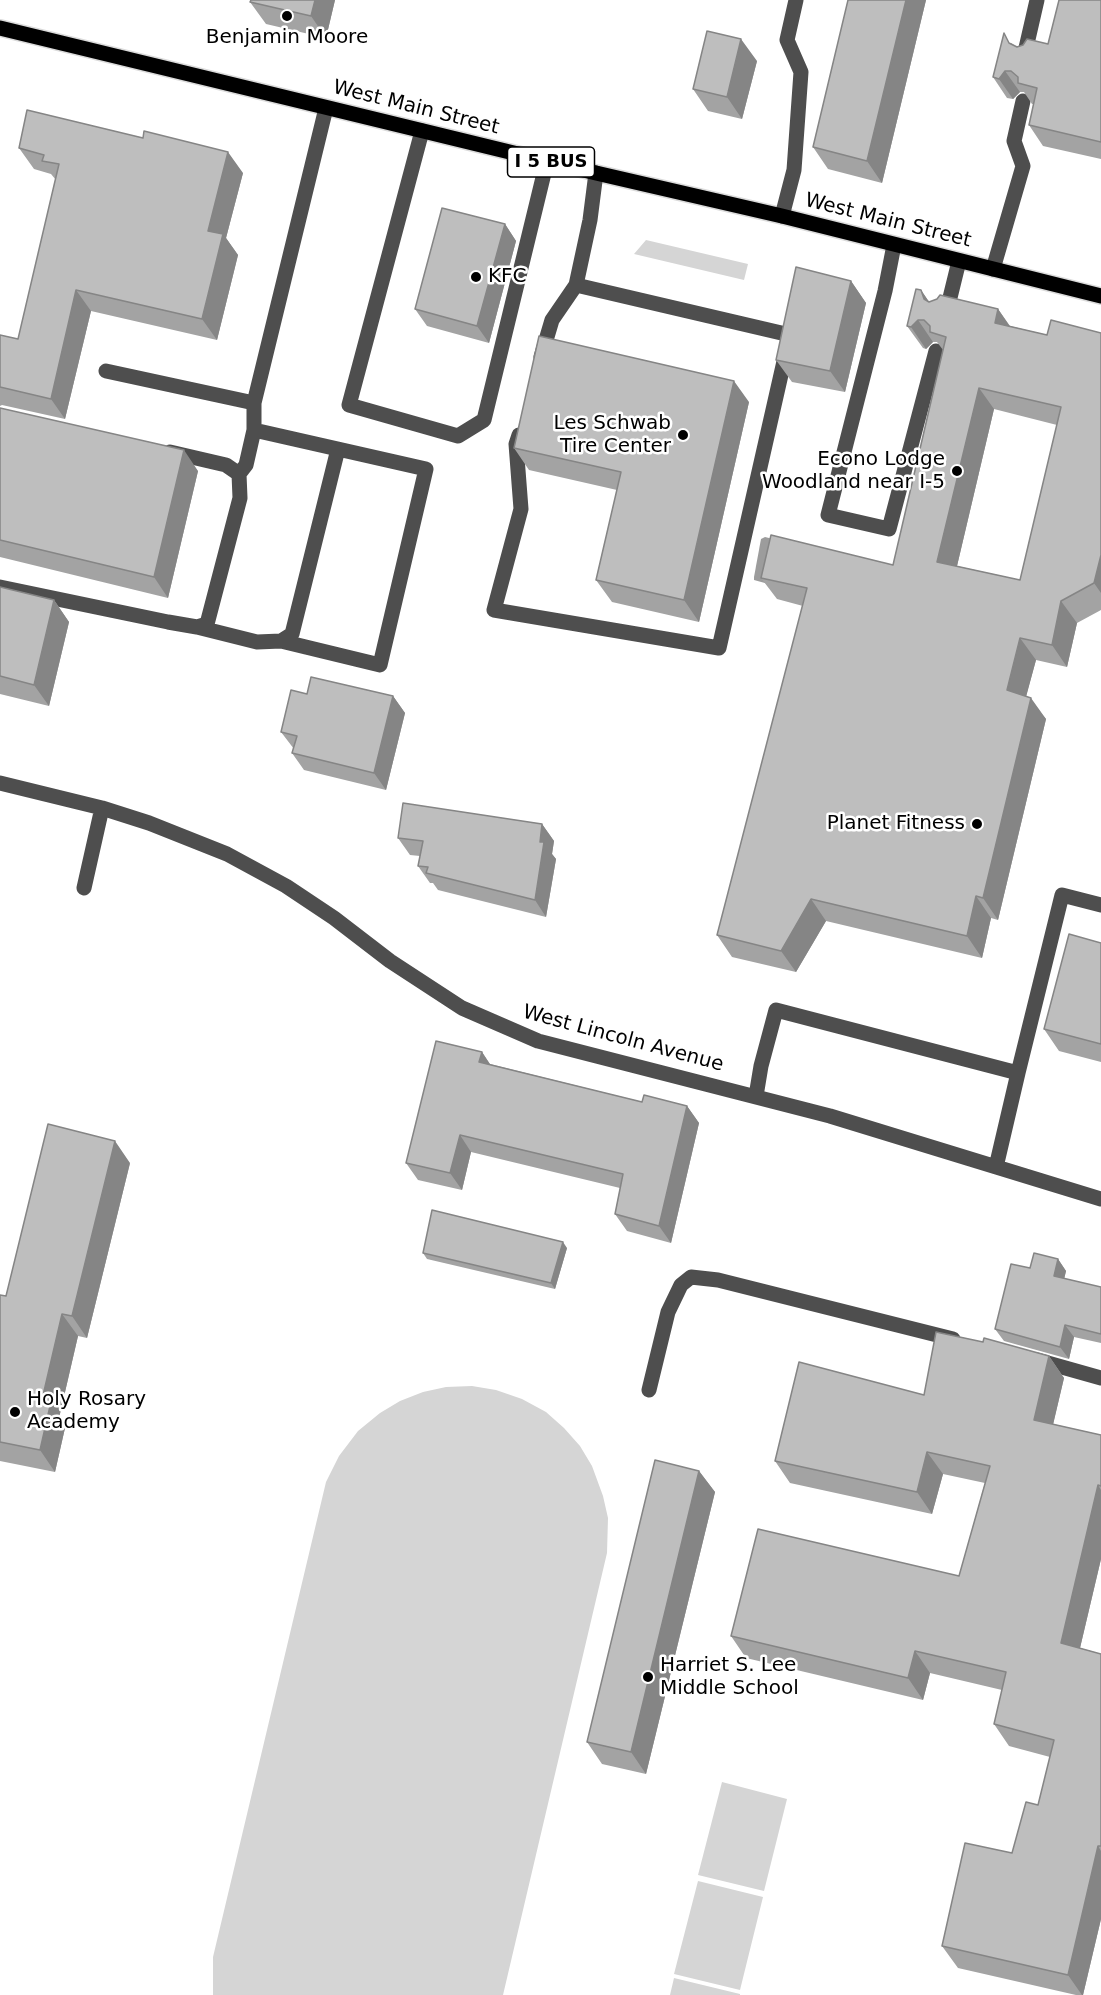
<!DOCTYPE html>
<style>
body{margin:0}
canvas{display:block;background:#fff}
</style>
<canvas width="1101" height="1995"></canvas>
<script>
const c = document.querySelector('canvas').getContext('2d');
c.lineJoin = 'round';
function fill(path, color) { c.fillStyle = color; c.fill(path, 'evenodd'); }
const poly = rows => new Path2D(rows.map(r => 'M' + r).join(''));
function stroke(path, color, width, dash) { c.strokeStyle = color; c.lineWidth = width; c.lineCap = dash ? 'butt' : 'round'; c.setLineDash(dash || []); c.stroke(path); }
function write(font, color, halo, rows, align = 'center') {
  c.font = font + ' "DejaVu Sans",sans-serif'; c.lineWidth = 5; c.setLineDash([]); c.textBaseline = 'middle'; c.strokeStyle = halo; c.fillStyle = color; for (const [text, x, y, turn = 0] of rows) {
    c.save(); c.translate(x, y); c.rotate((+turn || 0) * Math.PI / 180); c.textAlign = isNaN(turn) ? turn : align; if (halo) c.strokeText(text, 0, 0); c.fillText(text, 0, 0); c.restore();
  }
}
fill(poly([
 [646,240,748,264,744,280,634,254],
 [472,1386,496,1390,522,1399,546,1412,564,1428,580,1446,592,1466,603,1496,608,1518,607,1553,503,1995,213,1995,213,1957,326,1482,339,1456,358,1431,380,1413,400,1401,423,1392,446,1387],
 [722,1782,787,1799,764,1891,698,1875],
 [698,1881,763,1897,740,1990,674,1974],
 [674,1978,740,1994,740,1995,670,1995]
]), '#d5d5d5');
fill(poly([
 [765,537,781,541,772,585,754,580,754,577,761,539]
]), '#9c9c9c');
const major = poly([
 [0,28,596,173,782,216,1101,296]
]);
stroke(major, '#dbdbdb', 18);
stroke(poly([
 [1032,57,1026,48,1037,0],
 [422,131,349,405,458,436,484,420,547,161],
 [782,216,794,170,801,72,787,40,796,0],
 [894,245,885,291,828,515,889,529,936,351],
 [993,269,1023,166,1014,141,1023,101],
 [946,314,959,261],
 [541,357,552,320,576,285,590,220,596,173],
 [106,371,254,403,326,108],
 [254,430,426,469,380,665,281,641],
 [519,435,516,444,521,509,494,610,719,648,790,335,576,285],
 [239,474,246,465,254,430,254,403],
 [0,587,168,622,197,627,207,624,240,498,239,474,226,465,170,452],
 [197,627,257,642,281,641,292,634,338,449],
 [0,783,102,808,149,823,227,854,286,886,334,918,390,961,462,1008,538,1041,830,1116,1101,1199],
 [84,888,102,808],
 [1018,1073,1062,895,1101,905],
 [756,1096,761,1066,776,1010,1018,1073,996,1167],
 [1037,1360,1101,1378],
 [649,1390,668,1312,681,1285,691,1277,718,1280,953,1339]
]), '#4e4e4e', 15);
stroke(major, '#000', 15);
fill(poly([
 [251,0,335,0,326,38,266,24,250,2],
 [848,0,926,0,882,183,828,169,813,147],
 [1101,0,1101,159,1043,146,1029,125,1034,104,1032,104,1024,92,1020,92,1013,99,1007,98,993,77,1011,43,1017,47,1048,44],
 [757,61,742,119,708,111,693,89],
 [19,148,243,173,226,238,238,255,217,340,91,311,65,419,2,405,0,406,0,335,18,339,56,180,51,174,34,169],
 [505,224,516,241,489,343,427,326,415,309],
 [851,281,866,303,845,392,792,382,776,360],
 [921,290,929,302,998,309,1010,326,1047,335,1101,333,1101,610,1077,623,1067,667,1036,660,1026,696,1046,719,998,920,991,918,982,958,826,921,796,972,732,957,717,935,803,606,777,599,761,578,893,565,943,350,937,342,933,342,926,349,923,348,907,326],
 [994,409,1057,425,1020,580,957,566],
 [749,402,699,622,612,602,596,580,617,490,529,470,514,448],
 [0,408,198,471,168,598,0,557],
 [0,587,54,600,69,622,49,706,0,694],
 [307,694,393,696,405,713,386,790,304,770,292,753,294,749,281,732],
 [542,824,554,841,552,854,556,859,546,917,438,890,433,883,430,883,418,866,420,856,410,855,398,838],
 [1101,943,1101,1062,1059,1051,1044,1029],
 [482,1052,490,1064,642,1102,687,1106,699,1123,671,1243,627,1231,615,1214,620,1188,471,1152,462,1190,418,1180,406,1163],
 [130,1163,87,1338,78,1336,59,1418,65,1428,55,1472,0,1461,0,1295,6,1296],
 [567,1248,555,1289,427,1259,423,1253],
 [1058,1259,1066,1271,1064,1279,1101,1287,1101,1343,1074,1337,1069,1359,1004,1341,995,1329,1030,1268],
 [1049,1356,1064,1378,1053,1424,1101,1435,1101,1559,1080,1648,1101,1654,1101,1919,1083,1995,1076,1995,958,1968,942,1946,1012,1853,1038,1805,1050,1757,1009,1746,994,1724,1002,1690,930,1673,923,1700,746,1658,731,1636,959,1576,985,1483,943,1474,932,1514,790,1483,775,1461,924,1395],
 [699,1471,715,1492,646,1774,602,1764,587,1742]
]), '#a3a3a3');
fill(poly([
 [315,0,335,0,326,38,311,16],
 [906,0,926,0,882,183,867,161],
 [741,39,757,61,742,119,727,97],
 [1005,71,1020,92,1013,99,999,79],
 [228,152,243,173,226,238,238,255,217,340,202,319,208,231],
 [505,224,516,241,489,343,477,326],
 [851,281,866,303,845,392,830,371],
 [76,290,91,311,65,419,51,399],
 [921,290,936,312,924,299],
 [998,309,1013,331,995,323],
 [918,320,933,342,926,349,911,327],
 [734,381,749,402,699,622,684,600],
 [979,388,994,409,953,583,937,562],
 [184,450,198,471,168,598,154,577],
 [1101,555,1101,593,1094,583],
 [54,600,69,622,49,706,34,685],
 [1061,601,1077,623,1067,667,1052,645],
 [1020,638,1036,660,1022,712,1007,690],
 [393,696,405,713,386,790,374,773],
 [1031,698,1046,719,998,920,983,898],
 [542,824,554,841,552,854,556,859,546,917,535,900],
 [976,896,991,918,982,958,967,936],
 [811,899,826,921,796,972,781,951],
 [482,1052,493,1069,479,1062],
 [687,1106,699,1123,671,1243,659,1226],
 [460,1135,471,1152,462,1190,450,1173],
 [115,1141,130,1163,87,1338,72,1316],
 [563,1242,567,1248,555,1289,551,1283],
 [1058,1259,1066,1271,1062,1288,1054,1276],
 [62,1314,78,1336,59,1418,65,1428,55,1472,40,1450,41,1404],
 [1065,1325,1074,1337,1069,1359,1060,1347],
 [1049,1356,1064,1378,1049,1442,1034,1420],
 [927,1452,943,1474,932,1514,917,1492],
 [699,1471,715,1492,646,1774,631,1752],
 [1098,1485,1101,1490,1101,1559,1076,1665,1061,1643],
 [915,1651,930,1673,923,1700,908,1678],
 [1098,1846,1101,1851,1101,1919,1083,1995,1082,1995,1068,1975]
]), '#858585');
const building = poly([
 [251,0,315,0,311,16,250,2,251,0],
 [848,0,906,0,867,161,813,147,848,0],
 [1059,0,1101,0,1101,142,1029,125,1037,88,1018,83,1018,77,1011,71,1005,71,999,79,993,77,1004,33,1009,43,1017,47,1023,45,1027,39,1048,44,1059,0],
 [707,31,741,39,727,97,693,89,707,31],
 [27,110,143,138,144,131,228,152,208,231,223,234,202,319,76,290,51,399,0,387,0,335,18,339,59,164,42,161,44,155,19,148,27,110],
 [442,208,505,224,477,326,415,309,442,208],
 [796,267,851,281,830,371,776,360,796,267],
 [916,289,921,290,924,299,929,302,937,299,940,295,998,309,995,323,1047,335,1051,320,1101,333,1101,555,1094,583,1061,601,1052,645,1020,638,1007,690,1031,698,983,898,976,896,967,936,811,899,781,951,717,935,807,588,761,578,771,535,893,565,946,337,930,332,930,326,924,320,918,320,911,327,907,326,916,289],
 [979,388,1061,407,1020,580,937,562,979,388],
 [539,336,734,381,684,600,596,580,621,472,514,448,539,336],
 [0,408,184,450,154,577,0,540,0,408],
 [0,587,54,600,34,685,0,676,0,587],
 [311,677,393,696,374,773,292,753,297,736,281,732,291,690,307,694,311,677],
 [403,803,542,824,540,842,544,842,535,900,426,873,428,867,418,866,423,841,398,838,403,803],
 [1069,934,1101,943,1101,1044,1044,1029,1069,934],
 [436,1041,482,1052,479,1062,642,1102,644,1095,687,1106,659,1226,615,1214,623,1174,460,1135,450,1173,406,1163,436,1041],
 [48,1124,115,1141,72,1316,62,1314,41,1404,50,1406,40,1450,0,1442,0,1295,6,1296,48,1124],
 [432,1210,563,1242,551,1283,423,1253,432,1210],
 [1034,1253,1058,1259,1054,1276,1101,1287,1101,1334,1065,1325,1060,1347,995,1329,1011,1264,1030,1268,1034,1253],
 [936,1332,983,1342,984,1338,1049,1356,1034,1420,1101,1435,1101,1486,1098,1485,1061,1643,1101,1654,1101,1846,1098,1846,1068,1975,942,1946,965,1843,1012,1853,1026,1802,1038,1805,1054,1740,994,1724,1006,1672,915,1651,908,1678,731,1636,758,1529,959,1576,990,1466,927,1452,917,1492,775,1461,799,1362,924,1395,936,1332],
 [655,1460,699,1471,631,1752,587,1742,655,1460]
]);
fill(building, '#bebebe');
stroke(building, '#858585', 1.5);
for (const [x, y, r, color] of [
 [287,16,6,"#000"],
 [476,277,6,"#000"],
 [683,435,6,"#000"],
 [957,471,6,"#000"],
 [977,824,6,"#000"],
 [15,1412,6,"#000"],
 [648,1677,6,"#000"]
]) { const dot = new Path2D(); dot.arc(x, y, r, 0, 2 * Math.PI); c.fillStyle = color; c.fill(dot); stroke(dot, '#fff', 2); }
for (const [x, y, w] of [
 [551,162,87]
]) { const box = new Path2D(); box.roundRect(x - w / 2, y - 15, w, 30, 4.5); c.fillStyle = '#fff'; c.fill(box); stroke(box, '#000', 1.5); }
write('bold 18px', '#000', null, [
 ["I 5 BUS",551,162]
]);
write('20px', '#000', '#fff', [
 ["Benjamin Moore",287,38,"center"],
 ["KFC",488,277],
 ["Les Schwab",671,424,"right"],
 ["Tire Center",671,447,"right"],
 ["Econo Lodge",945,460,"right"],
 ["Woodland near I-5",945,483,"right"],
 ["Planet Fitness",965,824,"right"],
 ["Holy Rosary",27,1400],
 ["Academy",27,1423],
 ["Harriet S. Lee",660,1666],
 ["Middle School",660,1689]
], 'left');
write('20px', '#000', '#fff', [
 ["West Main Street",416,108,14],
 ["West Main Street",888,221,14],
 ["West Lincoln Avenue",623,1039,15]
]);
</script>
